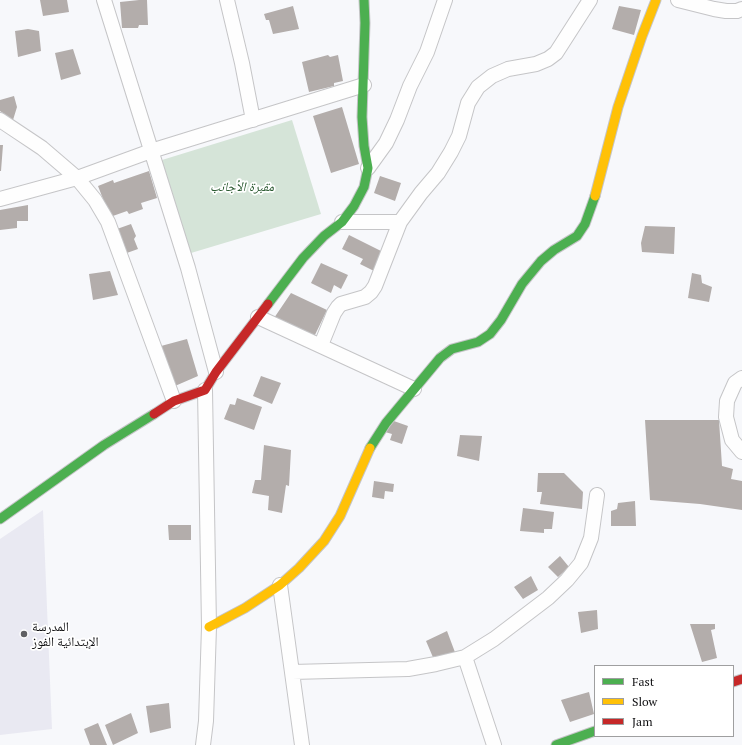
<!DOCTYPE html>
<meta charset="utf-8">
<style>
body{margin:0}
#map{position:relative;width:742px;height:745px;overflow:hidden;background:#f7f8fb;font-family:"PT Serif",serif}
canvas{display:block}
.legend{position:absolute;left:594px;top:665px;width:140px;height:72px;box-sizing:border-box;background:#fff;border:1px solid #9f9fa0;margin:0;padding:5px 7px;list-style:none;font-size:12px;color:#101012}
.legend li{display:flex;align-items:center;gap:8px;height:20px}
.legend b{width:20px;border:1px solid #9f9fa0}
</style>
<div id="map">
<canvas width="742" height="745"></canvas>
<ul class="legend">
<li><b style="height:5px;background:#4caf50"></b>Fast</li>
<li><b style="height:5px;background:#ffc107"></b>Slow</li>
<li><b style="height:5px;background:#c62828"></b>Jam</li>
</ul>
</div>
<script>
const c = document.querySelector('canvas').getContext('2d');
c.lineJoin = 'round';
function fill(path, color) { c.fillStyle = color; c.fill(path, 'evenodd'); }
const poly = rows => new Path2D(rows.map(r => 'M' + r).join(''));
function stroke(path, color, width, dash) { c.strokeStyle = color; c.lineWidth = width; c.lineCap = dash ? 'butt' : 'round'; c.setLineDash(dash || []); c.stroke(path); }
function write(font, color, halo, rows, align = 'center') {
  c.font = font + ' "PT Serif","Noto Naskh Arabic",serif'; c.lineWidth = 3.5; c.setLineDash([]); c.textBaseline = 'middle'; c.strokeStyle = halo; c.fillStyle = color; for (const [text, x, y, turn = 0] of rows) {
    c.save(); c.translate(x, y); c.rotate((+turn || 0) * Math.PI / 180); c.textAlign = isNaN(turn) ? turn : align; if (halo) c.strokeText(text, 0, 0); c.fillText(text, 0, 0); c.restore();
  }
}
fill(poly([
 [43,510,52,729,0,735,0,539]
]), '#e9e9f2');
fill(poly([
 [292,120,321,214,191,253,162,160]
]), '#d5e4d8');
fill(poly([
 [40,0,67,0,69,12,43,16],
 [139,0,147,0,148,25,139,25,138,28,122,28,120,2],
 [293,6,299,29,273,34,269,20,266,20,264,14],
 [619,6,641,10,634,35,612,29],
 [28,29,39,31,41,51,18,57,15,31],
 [73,49,81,74,61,80,55,53],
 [328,55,330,57,338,55,343,81,334,83,334,86,309,92,302,62],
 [14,96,17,107,13,120,0,111,0,100],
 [342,107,359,164,331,173,313,116],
 [0,145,3,145,1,171,0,171],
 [149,171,157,198,141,203,143,209,129,214,127,211,110,217,98,186,113,180,114,183],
 [380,176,401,183,395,201,374,193],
 [28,205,28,221,17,221,17,228,0,230,0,210],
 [131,224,136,236,134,239,138,249,124,254,117,229],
 [645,226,675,227,674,254,642,252,641,243],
 [349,235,383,252,374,271,360,264,363,259,342,249],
 [321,263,348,275,341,289,334,285,331,293,311,283],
 [110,271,118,295,93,300,89,274],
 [692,273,701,275,702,283,712,287,709,302,688,298],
 [291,293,327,310,313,339,272,321],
 [187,339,198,376,175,386,161,346],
 [261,376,281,383,272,404,253,396],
 [237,398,262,407,254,430,224,419,230,404,235,405],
 [391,420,408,426,402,444,390,440,392,434,385,432],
 [645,420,719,420,722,466,733,469,731,479,742,481,742,510,700,504,650,500],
 [460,435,482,436,479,461,457,456],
 [264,445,291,450,289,486,286,485,282,513,268,510,269,496,252,493,255,480,261,480],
 [538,473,564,473,583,492,582,509,540,504,542,492,537,492],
 [374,481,394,484,393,492,385,491,384,499,372,497],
 [635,501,636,526,611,526,611,511,617,509,618,503],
 [523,508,554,512,552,529,544,529,544,533,520,531],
 [168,525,191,525,191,540,169,540],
 [560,556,569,567,558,577,548,567],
 [531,576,538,590,523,599,514,587],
 [597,610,598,629,581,633,578,612],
 [690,624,715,624,715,629,711,630,717,658,702,662],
 [447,631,456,655,435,662,426,641],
 [589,692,594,714,570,722,561,700],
 [169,703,171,728,150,733,146,706],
 [131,713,138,733,113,745,105,725],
 [98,723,107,745,90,745,84,729]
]), '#b3adab');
const street = poly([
 [104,0,188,268,216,372],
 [227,0,242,63,253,120],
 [678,0,714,9,726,11,737,11,742,9],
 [0,120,42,148,77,178,95,200,108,222,174,401],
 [368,168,386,143,397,120,410,86,427,52,445,0],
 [0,199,77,178,151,151,364,85],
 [342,222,400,222,421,193,438,173,451,152,459,136,468,103,478,87,492,76,508,69,536,64,548,59,556,53,590,0],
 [258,317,414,389],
 [321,345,334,313,338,307,341,304,365,297,371,292,375,286,400,222],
 [742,378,735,383,727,401,726,417,732,440,742,452],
 [280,585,302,745],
 [465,657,494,639,548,598,567,580,581,563,591,538,597,495],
 [292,672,408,669,436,664,465,657,494,745],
 [203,745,206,721,209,627,205,390]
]);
const fast = poly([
 [268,304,303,258,324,236,342,222,354,206,364,187,368,168,364,146,362,117,365,23,364,0],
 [370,448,386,423,440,358,452,349,478,342,490,334,501,320,522,284,541,261,554,250,577,236,585,224,595,196],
 [0,519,104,445,154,414],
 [556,745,595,731]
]);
const slow = poly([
 [595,196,618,107,642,36,656,0],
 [209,627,245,608,280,585,299,568,324,541,340,516,370,448]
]);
const jam = poly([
 [154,414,174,401,205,390,216,372,268,304],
 [733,682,742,679]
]);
stroke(street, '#c5c5c7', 16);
stroke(fast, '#c5c5c7', 11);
stroke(slow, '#c5c5c7', 11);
stroke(jam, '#c5c5c7', 11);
stroke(street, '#fefefe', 14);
stroke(fast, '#4caf50', 9);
stroke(slow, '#ffc107', 9);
stroke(jam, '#c62828', 9);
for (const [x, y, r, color] of [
 [24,634,4,"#616164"]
]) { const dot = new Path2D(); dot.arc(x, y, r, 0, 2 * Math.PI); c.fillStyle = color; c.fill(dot); stroke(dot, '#fff', 1.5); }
write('italic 13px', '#2b5a31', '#fff', [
 ["مقبرة الأجانب",242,187]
]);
write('13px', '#101012', '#fff', [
 ["المدرسة",32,627],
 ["الإبتدائية الفوز",32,642]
], 'left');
</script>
